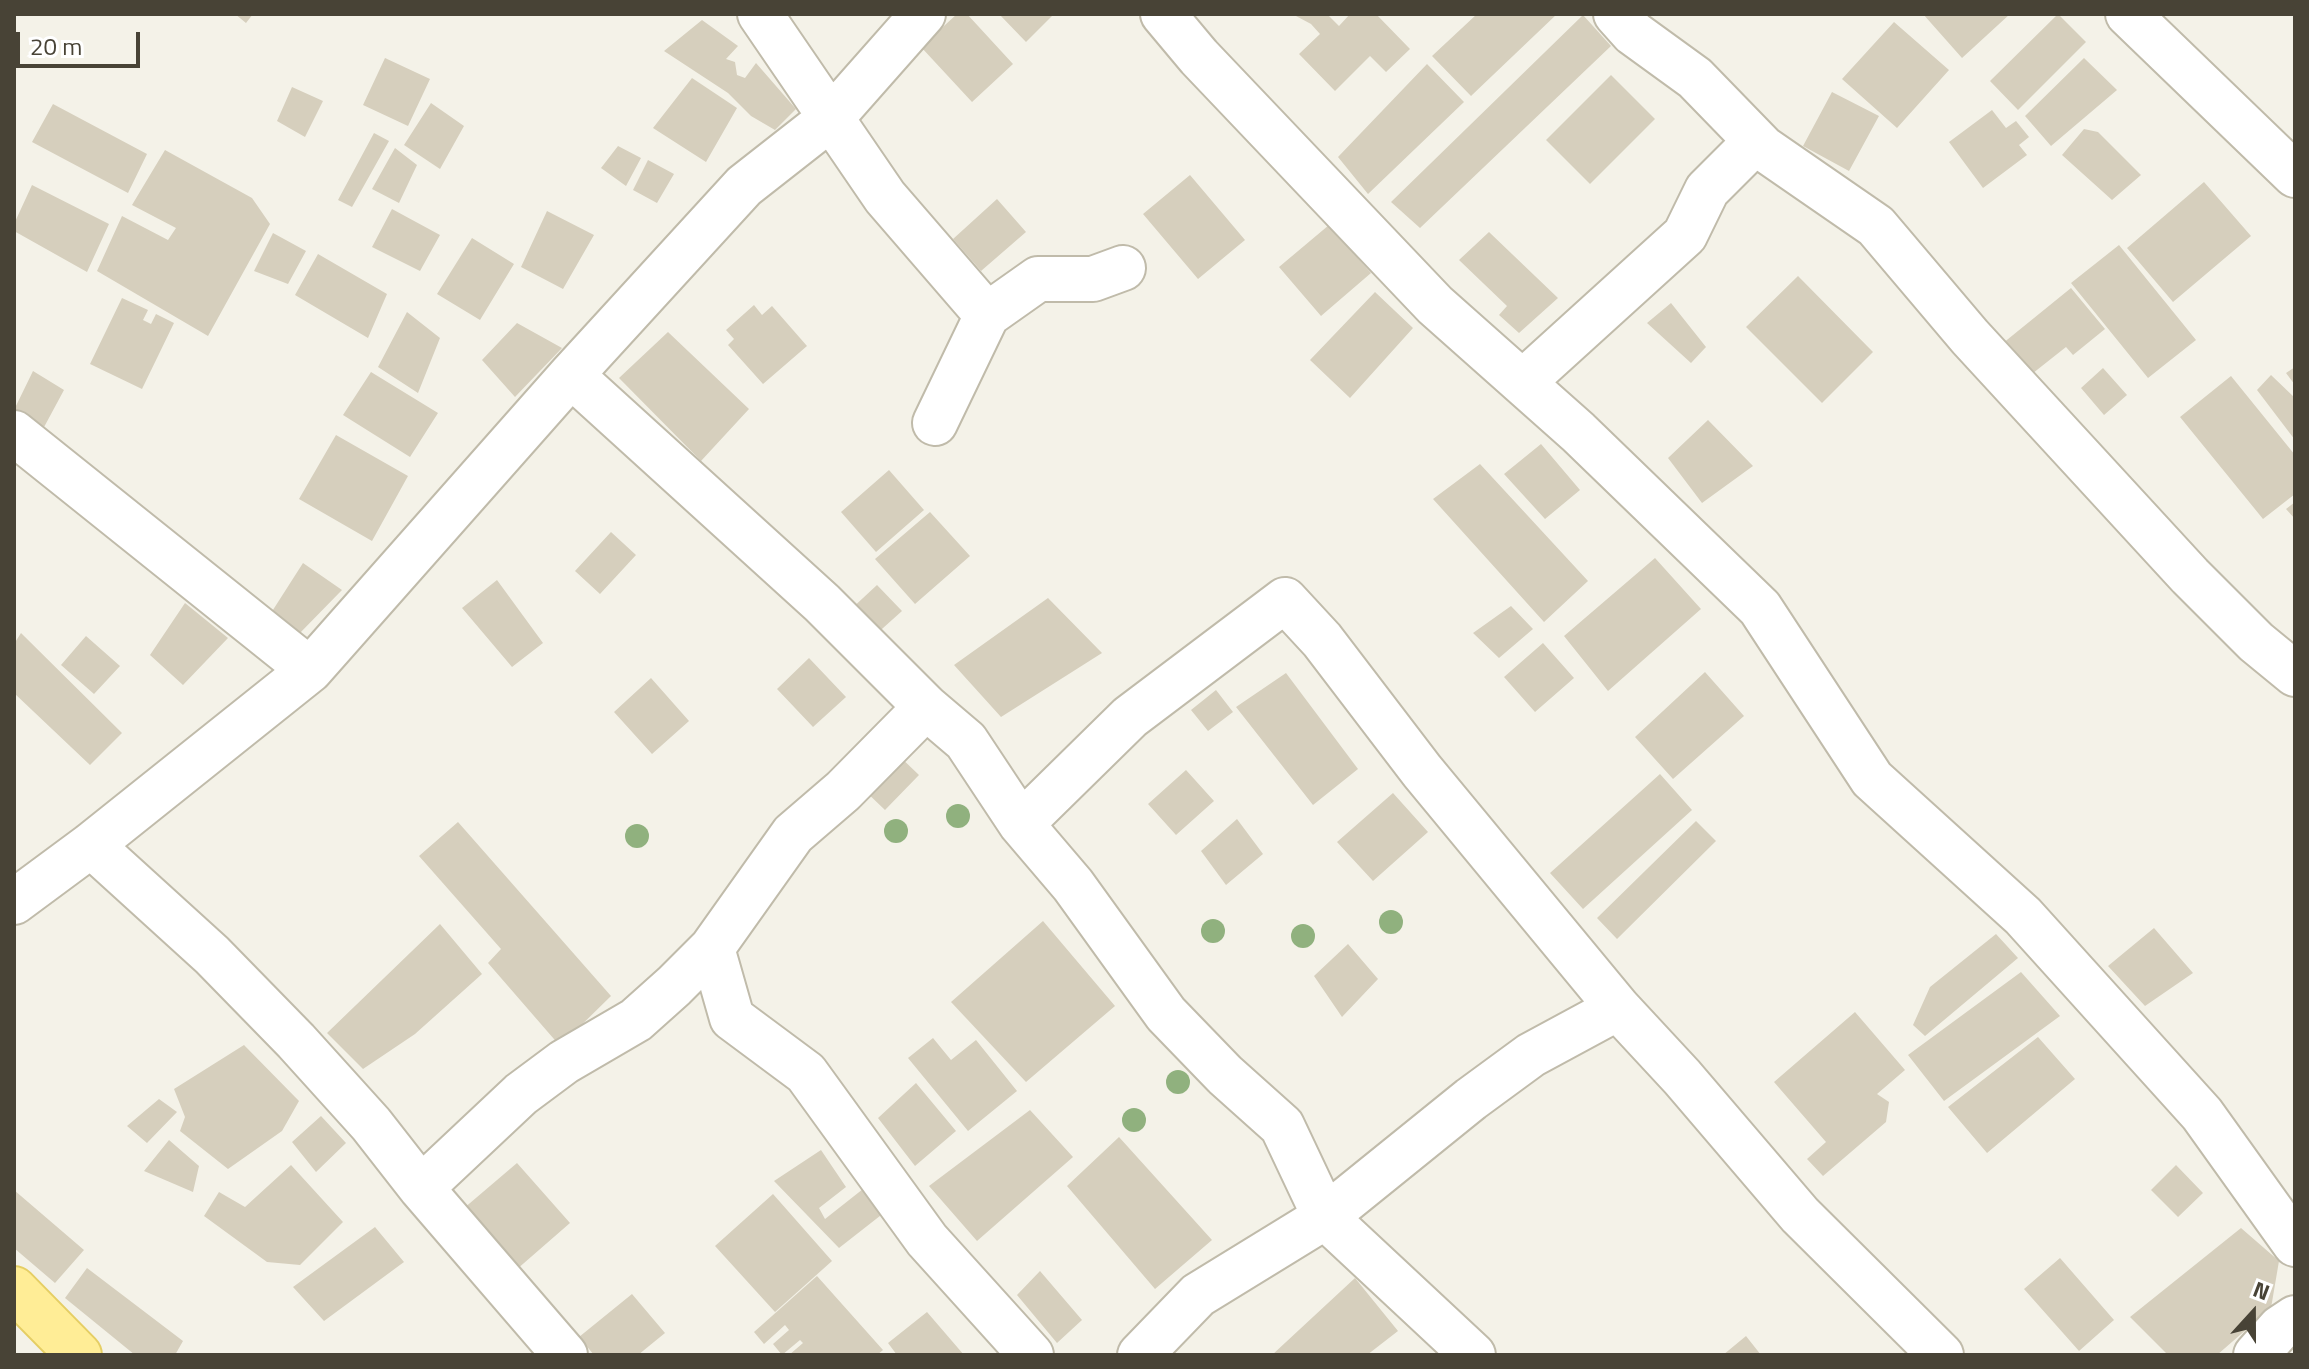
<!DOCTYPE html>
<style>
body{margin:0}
#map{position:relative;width:2309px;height:1369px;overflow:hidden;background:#f4f2e8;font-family:"Titillium Web",sans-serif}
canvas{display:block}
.frame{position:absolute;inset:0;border:16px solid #484336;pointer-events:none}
.north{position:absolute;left:2213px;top:1273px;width:80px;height:80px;-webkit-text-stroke:6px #fff;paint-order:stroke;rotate:21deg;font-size:22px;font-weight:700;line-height:32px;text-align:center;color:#484336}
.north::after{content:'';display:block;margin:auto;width:28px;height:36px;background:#484336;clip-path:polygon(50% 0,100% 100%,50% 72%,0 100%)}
.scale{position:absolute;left:16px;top:32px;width:124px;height:36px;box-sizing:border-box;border:4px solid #484336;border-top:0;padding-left:10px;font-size:24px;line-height:28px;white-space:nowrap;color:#484336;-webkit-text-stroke:6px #fff;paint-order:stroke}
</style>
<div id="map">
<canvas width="2309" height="1369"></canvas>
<div class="frame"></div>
<div class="north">N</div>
<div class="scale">20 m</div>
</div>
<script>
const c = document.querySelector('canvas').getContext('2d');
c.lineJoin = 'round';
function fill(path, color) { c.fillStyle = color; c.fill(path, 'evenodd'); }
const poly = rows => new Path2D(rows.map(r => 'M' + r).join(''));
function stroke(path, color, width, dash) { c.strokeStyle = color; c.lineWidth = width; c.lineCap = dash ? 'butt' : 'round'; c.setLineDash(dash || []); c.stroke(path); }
fill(poly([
 [235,14,253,14,246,23],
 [957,14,967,14,1013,64,972,102,921,47],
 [999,14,1054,14,1026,42],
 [1298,14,1327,14,1339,26,1350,14,1376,14,1410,49,1386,72,1370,56,1335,91,1299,54,1320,34,1311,24,1296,16],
 [1477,14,1557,14,1471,96,1432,56],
 [1923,14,2010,14,1962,58],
 [2058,14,2086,42,2018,110,1990,81],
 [1583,15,1611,46,1420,228,1391,202],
 [702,20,738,46,726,59,735,62,737,75,745,78,756,63,796,109,775,130,751,116,728,93,664,51],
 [1894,22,1949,70,1897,128,1842,79],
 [385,58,430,79,408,126,363,105],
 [2084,58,2117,90,2051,146,2025,116],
 [1427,64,1464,102,1368,194,1338,157],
 [1611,75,1655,119,1590,184,1546,140],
 [692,78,737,108,706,162,653,128],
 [292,87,323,101,305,137,277,121],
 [1832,92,1879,116,1849,171,1803,146],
 [431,103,464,126,440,169,404,145],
 [53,104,147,154,128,193,32,142],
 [1992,110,2006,128,2016,121,2029,137,2019,145,2027,155,1983,188,1949,142],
 [2084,129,2098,132,2141,175,2112,200,2062,155],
 [374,133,389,141,352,207,338,200],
 [618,146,641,158,626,186,601,168],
 [395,148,417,165,399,203,372,189],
 [165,150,252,198,270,224,208,336,97,271,122,216,168,240,176,228,132,205],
 [648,160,674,174,657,203,633,190],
 [1190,175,1245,240,1198,279,1143,214],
 [2204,182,2251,236,2173,302,2127,248],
 [32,185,109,224,87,272,14,231,14,224],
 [997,199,1026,232,981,271,953,239],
 [392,209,440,235,420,271,372,247],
 [547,211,594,235,563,289,521,267],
 [1329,225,1371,273,1321,316,1279,267],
 [1489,232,1558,298,1519,333,1499,315,1507,306,1459,260],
 [273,233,306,251,288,284,254,271],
 [472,238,514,264,480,320,437,294],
 [2119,245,2196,340,2148,378,2071,283],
 [318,254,387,294,368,338,295,295],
 [1798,276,1873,352,1822,403,1746,327],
 [2071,288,2105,329,2073,355,2066,347,2023,381,1997,348],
 [1375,292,1413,328,1350,398,1310,360],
 [122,298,148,310,143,320,151,324,156,314,174,323,142,389,90,364],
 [1671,303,1706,347,1691,363,1647,323],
 [754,305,762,315,772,306,807,346,763,384,728,345,734,339,726,330],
 [407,312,440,338,418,393,378,367],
 [517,323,562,348,515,397,482,360],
 [668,332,749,409,701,461,619,378],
 [2295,367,2295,385,2286,373],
 [2103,368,2127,395,2104,415,2081,388],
 [33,371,64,390,43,429,14,410],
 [371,372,438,413,410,457,343,415],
 [2271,375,2295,398,2295,440,2257,390],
 [2231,376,2295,455,2295,494,2263,519,2180,417],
 [1708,420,1753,466,1702,503,1668,458],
 [336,435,408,476,372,541,299,499],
 [1541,444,1580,490,1545,519,1504,474],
 [1480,464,1588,581,1544,622,1433,499],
 [889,470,924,510,876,552,841,512],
 [2295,502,2295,519,2286,509],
 [930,512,970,556,915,604,875,559],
 [611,532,636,555,600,594,575,571],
 [1655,558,1701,609,1608,691,1564,636],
 [303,563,342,590,298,635,271,613],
 [497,580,543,643,512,667,462,608],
 [877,585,902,611,873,637,849,611],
 [1048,598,1102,653,1001,717,954,665],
 [185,603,228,638,183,685,150,655],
 [1511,606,1533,629,1499,658,1473,633],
 [21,633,122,733,90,765,14,693,14,644],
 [86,636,120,666,94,694,61,665],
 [1543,643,1574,678,1535,712,1504,677],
 [809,658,846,697,813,727,777,689],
 [1705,672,1744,716,1673,779,1635,737],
 [1286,673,1358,769,1313,805,1236,707],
 [651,678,689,721,652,754,614,712],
 [1216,690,1233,712,1208,731,1191,710],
 [895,752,919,775,885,810,861,787],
 [1186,770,1214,801,1176,835,1148,804],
 [1660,774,1692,810,1583,909,1550,873],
 [1393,793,1428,832,1373,881,1337,842],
 [1237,819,1263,854,1226,885,1201,851],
 [1696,821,1716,841,1617,939,1597,918],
 [458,822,611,996,560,1046,488,963,501,949,419,856],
 [1043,921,1115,1006,1026,1082,951,1002],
 [440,924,482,974,415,1034,363,1069,327,1033],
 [2154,928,2193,973,2145,1006,2108,966],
 [1996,934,2018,958,1925,1036,1913,1025,1930,987],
 [1348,944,1378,979,1342,1017,1314,976],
 [2021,972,2060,1016,1944,1101,1908,1055],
 [1855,1012,1905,1070,1877,1094,1889,1102,1886,1122,1823,1176,1807,1159,1826,1142,1774,1082],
 [2038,1037,2075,1079,1987,1153,1948,1107],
 [933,1038,951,1060,976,1040,1017,1091,968,1131,908,1058],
 [244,1045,299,1101,282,1131,228,1169,180,1131,185,1117,174,1089],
 [916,1083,956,1131,915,1166,878,1118],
 [159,1099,177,1112,147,1143,127,1126],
 [1030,1110,1073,1157,977,1241,929,1186],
 [321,1116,346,1143,316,1172,292,1142],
 [1119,1137,1212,1240,1155,1289,1067,1186],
 [169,1140,199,1166,193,1192,144,1171],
 [821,1150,846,1187,819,1208,825,1219,863,1189,885,1212,839,1248,774,1181],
 [517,1163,570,1223,516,1270,463,1209],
 [291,1165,343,1222,300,1265,267,1262,204,1216,219,1192,245,1207],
 [2176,1165,2203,1193,2178,1217,2151,1190],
 [14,1190,84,1250,55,1283,14,1248],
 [773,1194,832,1261,775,1312,715,1246],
 [375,1227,404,1262,324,1321,293,1287],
 [2241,1228,2279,1261,2271,1308,2217,1355,2168,1355,2130,1317],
 [2060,1258,2114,1320,2079,1351,2024,1289],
 [87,1268,183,1341,175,1355,135,1355,65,1298],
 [1040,1271,1082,1320,1057,1343,1017,1295],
 [817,1276,883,1350,877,1355,789,1355,803,1343,800,1340,782,1355,773,1344,789,1330,785,1325,764,1344,754,1332],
 [1355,1278,1398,1331,1367,1355,1272,1355],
 [632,1294,665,1333,638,1355,594,1355,579,1337],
 [927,1312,964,1355,897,1355,888,1343],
 [1746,1336,1761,1355,1723,1355]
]), '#d6cfbd');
const minor = poly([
 [760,14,885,197,987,315,935,423],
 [1163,14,1199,57,1435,305,1578,432,1760,608,1872,779,2023,916,2202,1114,2295,1244],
 [1616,14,1633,33,1695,78,1763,148,1876,226,1970,337,2190,576,2256,642,2295,674],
 [2128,14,2295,175],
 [987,315,1038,279,1093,279,1123,268],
 [571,375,822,603,926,707,966,741,1021,824,1073,885,1166,1014,1225,1075,1282,1126,1325,1217,1473,1355],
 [1523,382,1685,235,1707,190,1756,141],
 [14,433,310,670],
 [1021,824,1130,717,1285,600,1322,640,1422,771,1618,1008,1682,1077,1800,1215,1941,1355],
 [91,845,212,955,296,1041,371,1124,421,1188,565,1355],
 [14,902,91,845,310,670,571,375,744,186,832,117,923,14],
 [712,948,732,1018,806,1073,927,1240,1031,1355],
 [421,1188,521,1094,564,1062,636,1020,674,986,712,948,793,834,843,791,926,707],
 [1140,1355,1198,1295,1325,1217,1471,1099,1531,1055,1618,1008],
 [2256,1355,2280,1328,2295,1318]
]);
const major = poly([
 [14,1289,79,1355]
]);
stroke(minor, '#c0bbaa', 48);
stroke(major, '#e5ce64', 48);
stroke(minor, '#fff', 44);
stroke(major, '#ffed96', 44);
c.fillStyle = '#90b17e';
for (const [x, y] of [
 [958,816],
 [896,831],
 [637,836],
 [1391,922],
 [1213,931],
 [1303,936],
 [1178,1082],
 [1134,1120]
]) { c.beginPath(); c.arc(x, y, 12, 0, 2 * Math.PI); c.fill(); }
</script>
